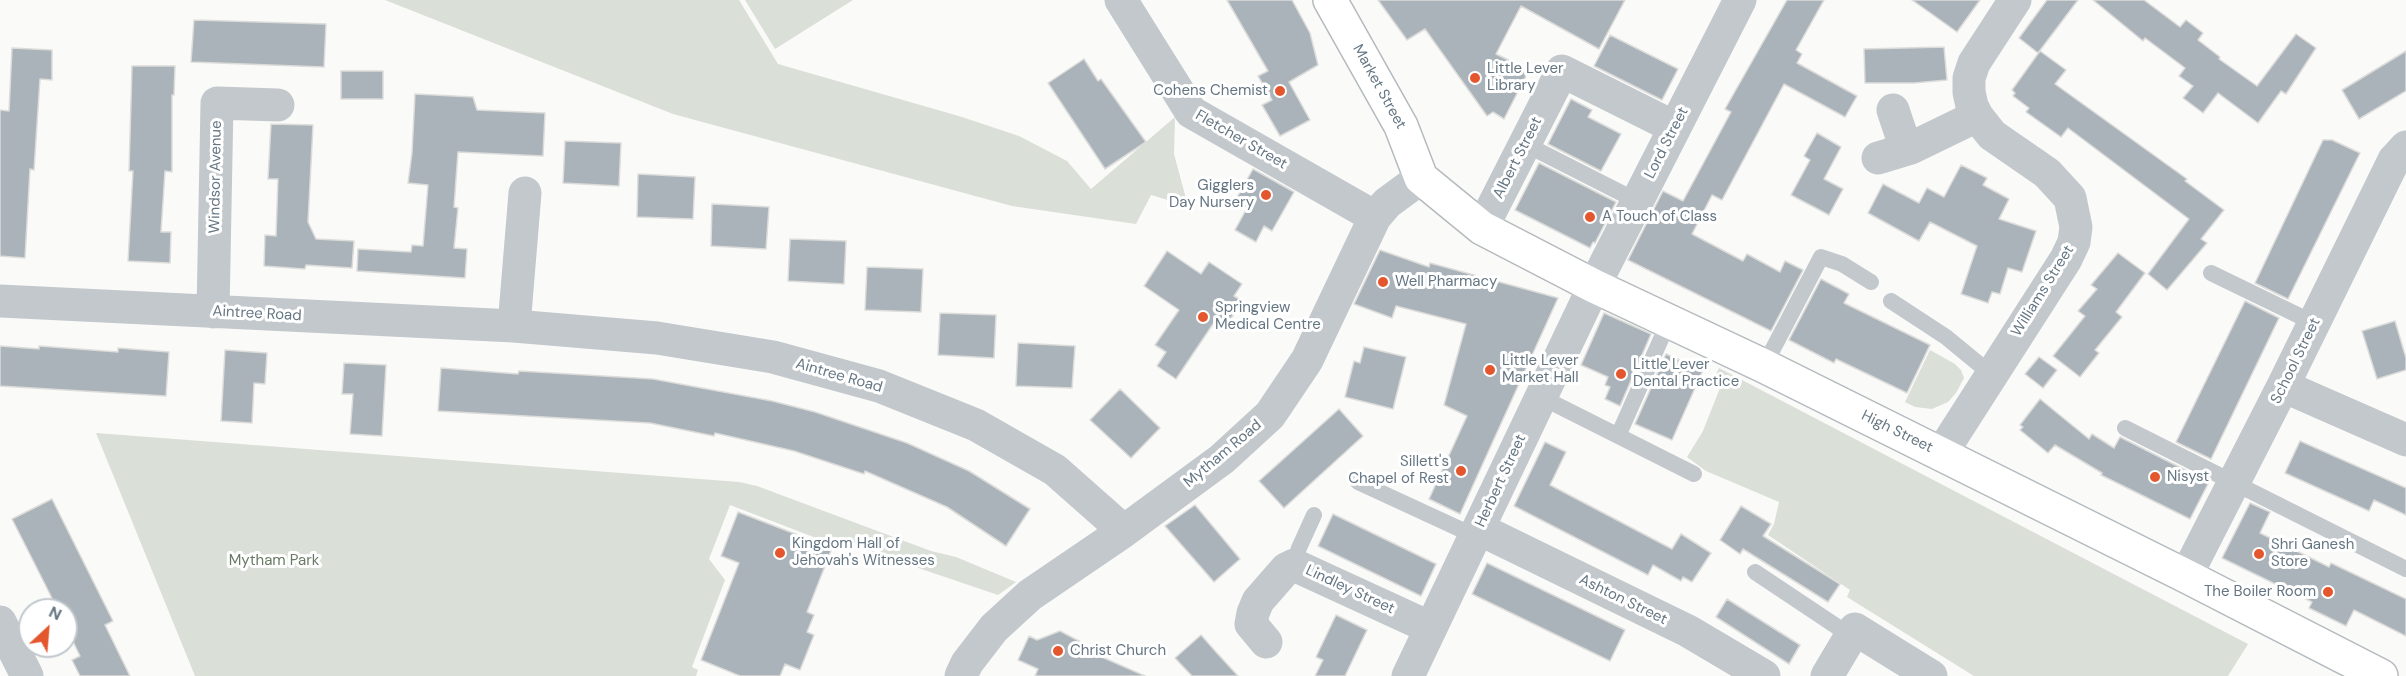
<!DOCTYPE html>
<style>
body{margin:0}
#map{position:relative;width:2406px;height:676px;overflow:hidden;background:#fafaf8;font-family:"DM Sans",sans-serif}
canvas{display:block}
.north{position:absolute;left:18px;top:598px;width:60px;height:60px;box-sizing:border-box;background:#fff;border:2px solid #c1c8cd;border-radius:50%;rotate:26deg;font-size:16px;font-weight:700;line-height:24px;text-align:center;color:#657683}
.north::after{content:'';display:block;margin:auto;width:21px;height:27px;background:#e4572e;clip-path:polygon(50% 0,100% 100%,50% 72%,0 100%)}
</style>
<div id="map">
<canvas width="2406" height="676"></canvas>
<div class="north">N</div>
</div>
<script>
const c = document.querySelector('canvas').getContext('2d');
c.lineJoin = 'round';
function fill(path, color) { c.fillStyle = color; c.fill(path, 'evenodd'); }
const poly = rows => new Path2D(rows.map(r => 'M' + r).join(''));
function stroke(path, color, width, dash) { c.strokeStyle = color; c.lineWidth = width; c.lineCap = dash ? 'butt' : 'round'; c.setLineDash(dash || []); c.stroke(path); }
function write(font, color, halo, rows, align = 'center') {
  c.font = font + ' "DM Sans",sans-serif'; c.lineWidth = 6; c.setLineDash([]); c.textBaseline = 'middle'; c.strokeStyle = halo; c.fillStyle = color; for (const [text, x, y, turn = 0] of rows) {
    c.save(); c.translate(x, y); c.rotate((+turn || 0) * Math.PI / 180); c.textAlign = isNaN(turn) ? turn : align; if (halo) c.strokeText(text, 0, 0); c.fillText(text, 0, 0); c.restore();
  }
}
fill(poly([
 [385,0,739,0,778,64,962,117,1019,136,1067,161,1091,189,1175,117,1174,154,1188,206,1151,195,1136,224,1012,206,673,114],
 [745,0,853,0,775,49],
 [1930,350,1955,364,1961,370,1964,378,1956,393,1948,402,1932,409,1915,407,1905,402],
 [1719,368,1918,472,2248,644,2228,676,1974,676,1847,597,1850,590,1768,535,1774,524,1779,502,1706,471,1687,457,1703,431,1720,388,1713,380],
 [96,433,739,482,757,486,931,551,956,557,1016,582,998,595,839,541,837,546,730,505,709,559,725,580,692,667,698,670,696,676,195,676]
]), '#dadfd7');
const building = poly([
 [1227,0,1292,0,1310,33,1318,65,1289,82,1310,120,1280,136,1262,105,1272,100,1258,76,1268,71,1227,0],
 [1378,0,1625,0,1599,49,1521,6,1496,54,1529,70,1504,119,1493,112,1487,116,1425,29,1407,40,1378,0],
 [1787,0,1824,0,1796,50,1802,54,1797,63,1857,96,1845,117,1784,84,1722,200,1712,195,1692,234,1743,261,1747,254,1780,272,1785,261,1803,270,1771,331,1628,260,1663,191,1683,201,1731,112,1725,109,1787,0],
 [1912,0,1980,0,1957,32,1912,0],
 [2047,0,2078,0,2038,53,2019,38,2047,0],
 [2093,0,2144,0,2180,27,2186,20,2203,33,2198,40,2220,57,2219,59,2257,86,2296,34,2316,48,2286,94,2281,91,2258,123,2218,93,2203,113,2183,98,2193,86,2179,76,2185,68,2145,38,2143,41,2093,0],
 [194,20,326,24,324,67,191,62,194,20],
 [1610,35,1678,69,1662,100,1594,66,1610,35],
 [1944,47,1947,80,1914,83,1865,83,1864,49,1944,47],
 [12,48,52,50,52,80,40,79,34,170,30,169,25,258,0,256,0,110,9,111,12,48],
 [2040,51,2066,70,2055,84,2187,179,2185,181,2224,210,2201,239,2207,243,2167,290,2148,274,2189,219,2068,128,2061,137,2026,112,2029,108,2013,96,2015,93,2012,90,2040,51],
 [2406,51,2406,91,2359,119,2342,90,2406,51],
 [1084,59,1098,81,1101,79,1146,142,1105,169,1048,83,1084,59],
 [132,66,175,66,174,95,172,95,172,172,165,171,161,232,171,232,170,263,128,261,133,171,129,171,132,66],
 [341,71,383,71,383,99,341,99,341,71],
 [415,94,473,97,477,110,545,113,543,156,458,152,454,207,458,208,454,248,467,249,465,278,357,271,358,249,411,252,412,245,423,246,428,185,408,183,412,153,415,94],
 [1571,99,1592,110,1588,117,1621,134,1601,171,1548,144,1571,99],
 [271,124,313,125,308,222,316,239,354,241,352,268,306,265,305,269,264,266,265,235,276,236,278,179,268,179,271,124],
 [1817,133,1841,147,1824,179,1843,189,1829,215,1791,195,1810,160,1804,156,1817,133],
 [2323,140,2332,140,2360,153,2288,299,2255,283,2323,140],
 [565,141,621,143,619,186,563,183,565,141],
 [1539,163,1616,202,1595,243,1593,242,1590,248,1515,210,1539,163],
 [1961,165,1987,178,1983,185,2009,199,1999,219,2036,231,2022,272,2008,268,2000,294,1992,292,1988,303,1961,294,1977,246,1930,222,1919,241,1868,213,1883,184,1919,203,1927,188,1944,197,1961,165],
 [1253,169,1294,192,1272,231,1264,226,1256,242,1235,230,1247,208,1235,201,1253,169],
 [638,174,695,177,693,219,637,217,638,174],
 [712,204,769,207,766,249,711,246,712,204],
 [790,239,846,241,844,284,788,281,790,239],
 [1380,250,1429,267,1430,263,1558,298,1460,514,1429,499,1467,416,1444,405,1466,324,1396,306,1392,318,1354,304,1380,250],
 [1167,251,1201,274,1209,262,1242,284,1234,296,1242,301,1223,331,1213,324,1176,379,1157,366,1166,352,1155,345,1179,310,1144,286,1167,251],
 [2118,253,2145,273,2116,312,2122,317,2095,350,2099,353,2080,377,2053,356,2085,316,2078,311,2097,289,2091,285,2118,253],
 [867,267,923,269,921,312,865,310,867,267],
 [1821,279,1849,294,1844,303,1930,345,1907,393,1836,359,1834,363,1789,340,1821,279],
 [2245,301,2279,318,2211,459,2176,442,2245,301],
 [940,313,996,315,994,358,938,355,940,313],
 [1604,313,1651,334,1620,406,1605,399,1610,387,1605,385,1608,377,1581,365,1604,313],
 [2395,321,2406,358,2406,370,2377,379,2362,331,2395,321],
 [1018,343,1075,346,1072,388,1016,386,1018,343],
 [0,346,39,349,39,346,118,352,118,348,169,352,166,396,0,386,0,346],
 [1364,347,1406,357,1393,409,1345,397,1354,361,1360,363,1364,347],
 [225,350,267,353,265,384,254,383,252,423,221,421,225,350],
 [1666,354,1703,370,1672,440,1635,424,1666,354],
 [2039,357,2057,370,2043,388,2025,374,2039,357],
 [344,363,386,365,382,436,350,434,353,394,342,394,344,363],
 [441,368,518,374,519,371,653,379,772,401,815,412,907,443,969,471,1030,509,1006,546,947,507,865,471,864,474,794,451,715,433,714,436,650,423,438,411,441,368],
 [1120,389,1160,428,1131,458,1090,420,1120,389],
 [2040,399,2089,439,2092,434,2114,448,2120,437,2209,482,2190,519,2101,475,2102,473,2055,445,2048,453,2020,430,2023,427,2020,425,2040,399],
 [1339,409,1363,436,1284,508,1259,481,1339,409],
 [2300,441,2406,488,2406,515,2374,500,2369,511,2285,473,2300,441],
 [1545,442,1566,452,1550,485,1672,549,1681,534,1711,553,1692,582,1683,577,1681,581,1653,565,1648,575,1514,506,1545,442],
 [52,499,113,621,105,625,130,676,80,676,72,660,80,656,66,627,66,610,58,610,12,519,52,499],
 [2250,503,2270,512,2260,533,2329,567,2331,563,2406,599,2406,636,2354,610,2346,626,2309,608,2312,602,2222,558,2250,503],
 [1195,505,1240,559,1214,582,1165,526,1195,505],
 [1741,506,1771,524,1763,536,1840,584,1828,602,1743,549,1740,554,1720,540,1741,506],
 [738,512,832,548,807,612,814,615,807,632,814,635,800,670,785,664,780,676,740,676,701,660,739,563,721,556,738,512],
 [1333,514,1436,564,1421,596,1318,546,1333,514],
 [1487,563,1625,630,1610,661,1472,594,1487,563],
 [1727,599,1800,645,1789,664,1716,617,1727,599],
 [1336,615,1367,630,1345,676,1315,676,1323,660,1316,657,1336,615],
 [1060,631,1094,649,1095,654,1145,676,1035,676,1038,669,1018,660,1029,636,1037,640,1060,631],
 [1201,635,1216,652,1238,676,1192,676,1175,658,1201,635]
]);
fill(building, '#aab3b9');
stroke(building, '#dcdcda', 1.5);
const primary = poly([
 [1330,0,1401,126,1421,178,1482,228,1594,286,1764,366,2186,576,2381,676]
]);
stroke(primary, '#b5babe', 36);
stroke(poly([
 [1525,144,1637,201],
 [2211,273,2314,323],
 [1891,301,1946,337,1991,374],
 [1764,366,1821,257,1842,264,1871,282],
 [1541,397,1694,474],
 [2125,428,2406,569],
 [1618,436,1669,321],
 [1358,482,1475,536],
 [1294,565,1299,548,1314,515],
 [1755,572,1851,636]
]), '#c3c8cc', 16);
stroke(poly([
 [1121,0,1191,112,1375,217],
 [1893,110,1906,149],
 [1878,158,1911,148,1977,116],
 [1482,228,1562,71,1674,127],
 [0,301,514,326,657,338,773,357,879,386,976,425,1055,470,1124,531],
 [213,312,217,103,278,105],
 [514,326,525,193],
 [2283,386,2406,440],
 [1941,454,2066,259,2074,242,2076,227,2070,198,2047,173,1992,135,1977,116,1972,106,1969,92,1969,78,1974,63,2015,0],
 [1479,529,1688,631,1764,676],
 [2186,576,2283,386,2394,160,2406,147],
 [0,622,27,676],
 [1266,642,1251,624,1253,613,1258,601,1286,569,1294,565,1431,628],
 [961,676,967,663,994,628,1030,595,1124,531,1222,459,1270,415,1307,360,1375,217,1387,203,1421,178],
 [1408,676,1594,286,1740,0],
 [1827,676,1855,629,1931,676]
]), '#c3c8cc', 33);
stroke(primary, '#fff', 33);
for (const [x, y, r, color] of [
 [1475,78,6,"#e4572e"],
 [1280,91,6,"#e4572e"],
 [1266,195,6,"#e4572e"],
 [1590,217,6,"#e4572e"],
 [1383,282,6,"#e4572e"],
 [1203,317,6,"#e4572e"],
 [1490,370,6,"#e4572e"],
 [1621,374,6,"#e4572e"],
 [1461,471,6,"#e4572e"],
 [2155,477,6,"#e4572e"],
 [780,553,6,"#e4572e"],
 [2259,554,6,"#e4572e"],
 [2328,592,6,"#e4572e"],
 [1058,651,6,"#e4572e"]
]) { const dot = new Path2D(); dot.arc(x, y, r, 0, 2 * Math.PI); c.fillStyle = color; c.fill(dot); stroke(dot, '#fff', 2); }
write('15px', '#657683', '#fff', [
 ["Little Lever",1487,69],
 ["Library",1487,86],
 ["Cohens Chemist",1268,91,"right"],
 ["Gigglers",1254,186,"right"],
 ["Day Nursery",1254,203,"right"],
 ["A Touch of Class",1602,217],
 ["Well Pharmacy",1395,282],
 ["Springview",1215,308],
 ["Medical Centre",1215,325],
 ["Little Lever",1502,361],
 ["Market Hall",1502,378],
 ["Little Lever",1633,365],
 ["Dental Practice",1633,382],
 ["Sillett's",1449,462,"right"],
 ["Chapel of Rest",1449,479,"right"],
 ["Nisyst",2167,477],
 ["Kingdom Hall of",792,544],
 ["Jehovah's Witnesses",792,561],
 ["Shri Ganesh",2271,545],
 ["Store",2271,562],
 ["The Boiler Room",2316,592,"right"],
 ["Christ Church",1070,651]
], 'left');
write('15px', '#657683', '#fff', [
 ["Market Street",1379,87,61],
 ["Fletcher Street",1241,140,30],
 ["Lord Street",1667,143,-63],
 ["Albert Street",1518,158,-63],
 ["Windsor Avenue",216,177,-89],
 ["Williams Street",2043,291,-58],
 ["Aintree Road",257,314,3],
 ["School Street",2296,361,-64],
 ["Aintree Road",839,376,16],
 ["High Street",1897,432,26],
 ["Mytham Road",1223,454,-40],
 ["Herbert Street",1501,481,-65],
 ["Lindley Street",1350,590,25],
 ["Ashton Street",1623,600,26]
]);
write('15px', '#687a64', '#fff', [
 ["Mytham Park",274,561]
]);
</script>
